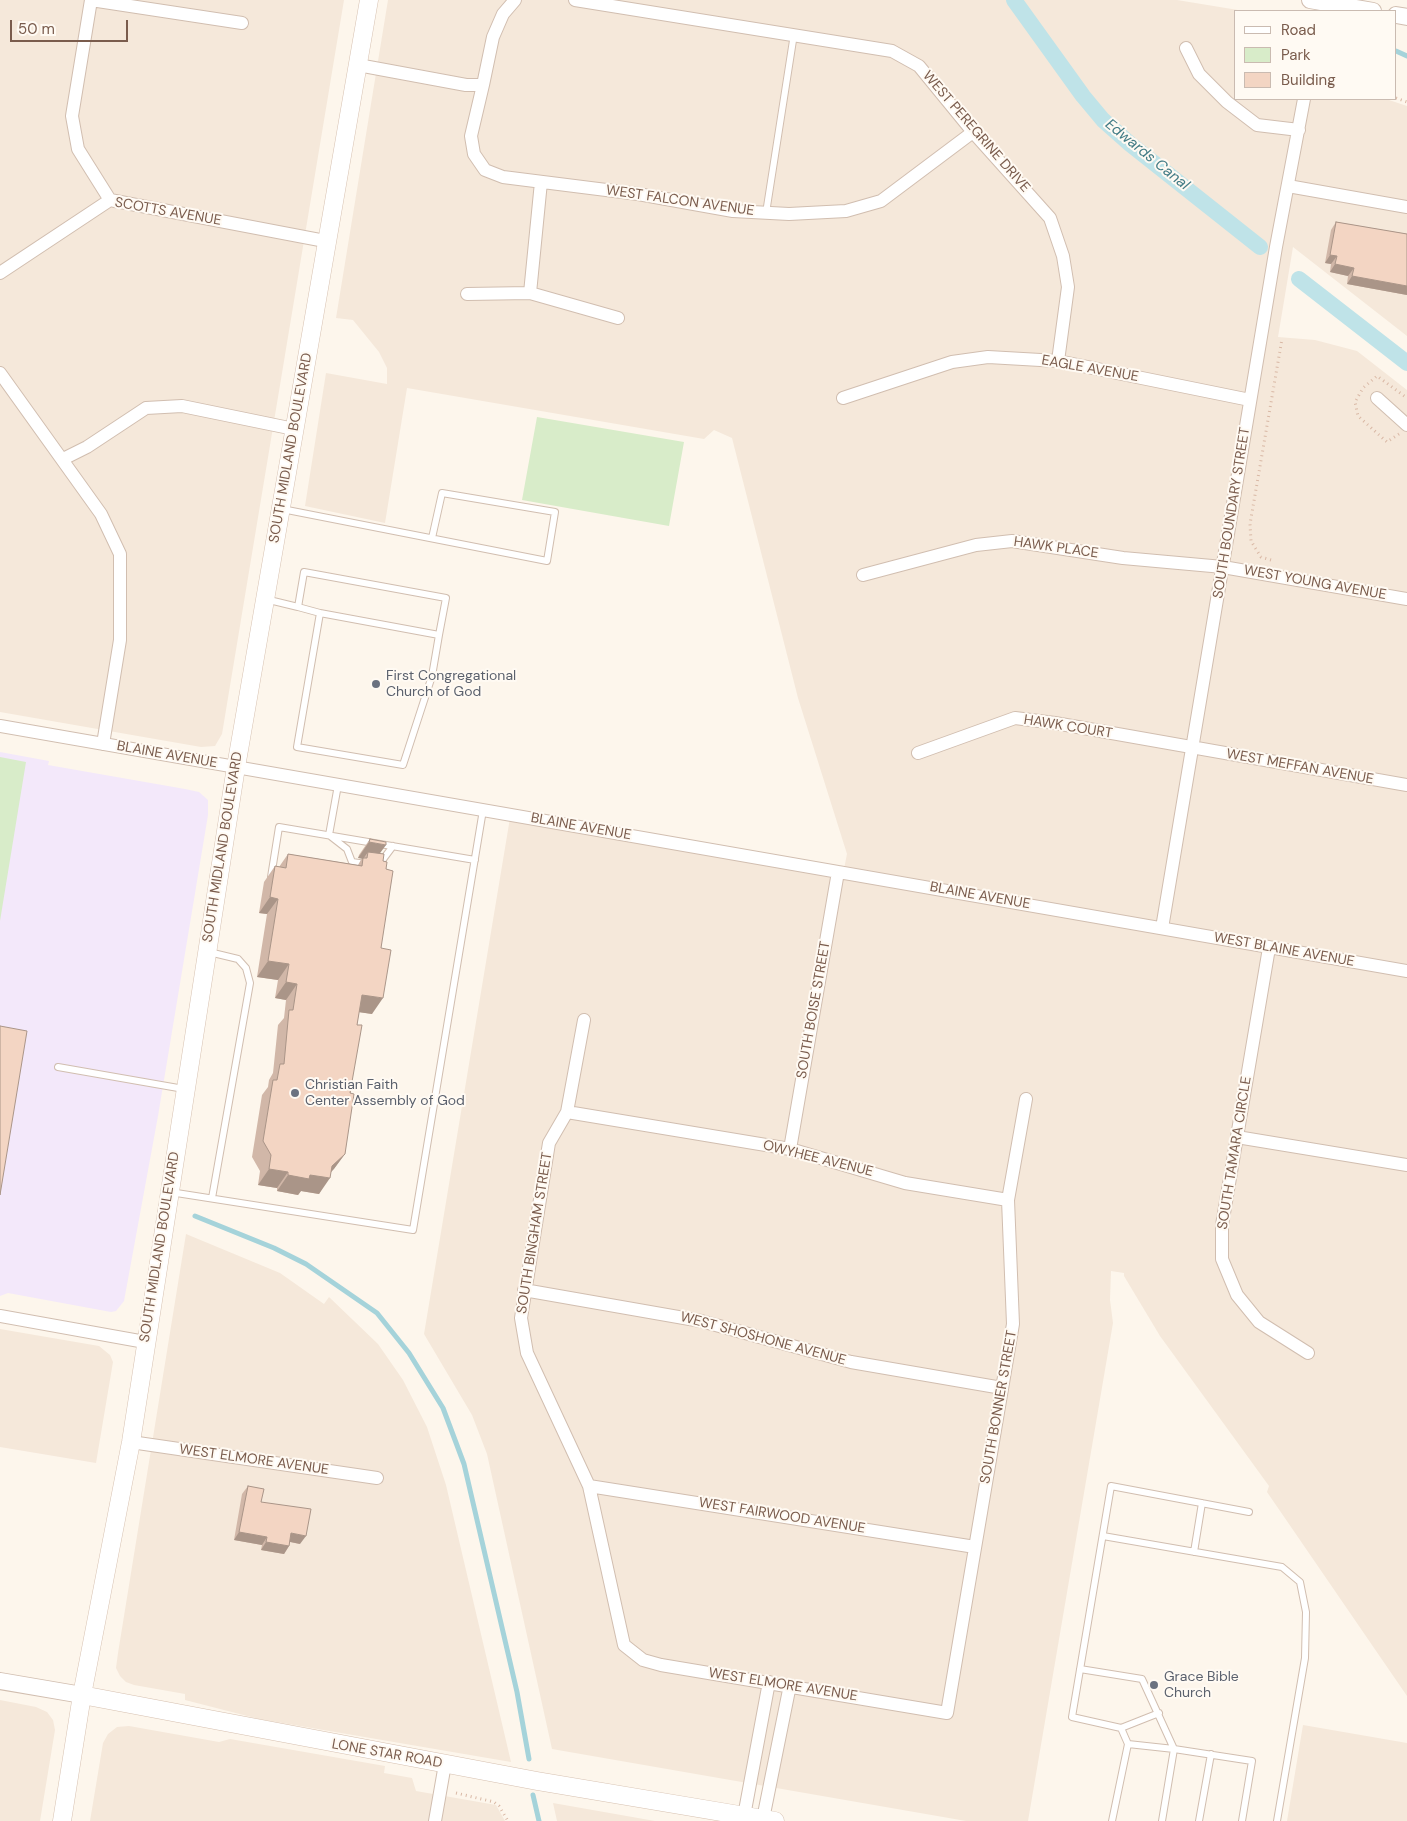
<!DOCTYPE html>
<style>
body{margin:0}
#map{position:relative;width:1407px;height:1821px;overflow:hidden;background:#fdf6ec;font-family:"DM Sans",sans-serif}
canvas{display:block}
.legend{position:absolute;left:1234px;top:10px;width:162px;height:90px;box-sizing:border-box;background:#fffaf3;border:1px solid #cabbb1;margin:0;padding:6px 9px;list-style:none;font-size:15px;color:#7a5c4d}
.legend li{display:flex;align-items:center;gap:10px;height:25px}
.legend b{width:25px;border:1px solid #cabbb1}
.scale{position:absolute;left:10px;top:20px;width:118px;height:22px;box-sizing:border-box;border:2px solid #7a5c4d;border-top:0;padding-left:6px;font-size:15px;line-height:18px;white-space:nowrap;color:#7a5c4d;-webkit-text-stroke:4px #fffaf3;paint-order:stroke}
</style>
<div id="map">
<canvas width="1407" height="1821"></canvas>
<ul class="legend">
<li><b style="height:6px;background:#fff"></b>Road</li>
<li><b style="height:14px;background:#d8ecc9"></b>Park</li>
<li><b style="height:14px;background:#f3d5c3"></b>Building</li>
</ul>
<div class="scale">50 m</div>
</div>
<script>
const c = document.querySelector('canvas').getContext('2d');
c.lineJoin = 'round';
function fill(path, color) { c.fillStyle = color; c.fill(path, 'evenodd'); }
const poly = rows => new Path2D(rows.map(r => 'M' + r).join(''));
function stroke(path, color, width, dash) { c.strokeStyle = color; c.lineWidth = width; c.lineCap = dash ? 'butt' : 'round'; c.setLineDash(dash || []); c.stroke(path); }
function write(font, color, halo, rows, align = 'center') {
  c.font = font + ' "DM Sans",sans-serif'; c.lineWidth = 4; c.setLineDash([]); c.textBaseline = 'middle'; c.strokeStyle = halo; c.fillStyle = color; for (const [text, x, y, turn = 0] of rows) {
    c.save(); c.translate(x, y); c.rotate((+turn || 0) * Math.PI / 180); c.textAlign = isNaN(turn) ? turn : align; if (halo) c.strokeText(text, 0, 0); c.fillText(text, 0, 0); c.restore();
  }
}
fill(poly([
 [0,0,344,0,222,734,215,746,201,747,0,712],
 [388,0,1177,0,1244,11,1236,11,1236,99,1386,99,1407,106,1407,336,1293,247,1278,337,1315,340,1357,351,1407,390,1407,1696,1267,1492,1269,1486,1160,1336,1124,1276,1124,1273,1111,1271,1110,1300,1113,1323,1028,1821,966,1821,552,1749,487,1454,472,1415,424,1334,510,818,843,874,847,854,798,698,732,438,714,430,704,439,407,388,385,523,305,506,326,373,387,384,387,368,379,352,353,320,336,318],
 [186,1234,280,1273,324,1304,329,1297,378,1344,403,1380,427,1427,446,1485,511,1762,259,1719,185,1700,185,1694,134,1685,126,1682,120,1676,116,1668,118,1653],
 [0,1329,99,1346,110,1355,113,1362,96,1463,0,1447],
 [0,1700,36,1707,47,1712,53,1720,55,1730,40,1821,0,1821],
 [1303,1725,1407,1743,1407,1821,1287,1821],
 [129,1726,219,1742,230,1739,385,1766,384,1773,412,1778,416,1791,496,1805,505,1821,90,1821,103,1743,108,1734,117,1727],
 [553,1803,655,1821,557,1821]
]), '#f5e8da');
fill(poly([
 [0,752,49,761,48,765,185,789,199,792,208,800,208,815,158,1116,124,1301,116,1311,111,1312,8,1293,0,1296]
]), '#f3e8fa');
fill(poly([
 [537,417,684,442,669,526,522,500],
 [0,757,26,762,0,921]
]), '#d8ecc9');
stroke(poly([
 [1396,51,1407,56],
 [195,1216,274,1248,306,1264,377,1313,409,1353,443,1408,464,1464,517,1692,529,1759],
 [533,1795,539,1821]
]), '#a5d3da', 5);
stroke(poly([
 [1014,0,1083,96,1103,120,1130,144,1260,247],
 [1299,279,1407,363]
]), '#bfe3e8', 16);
const service = poly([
 [766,213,794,34],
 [282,509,547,561,555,512,442,493,432,538],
 [265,599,298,607],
 [320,613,298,607,304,572,446,598,439,635,320,613,297,747,403,765,432,676,439,635],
 [338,785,329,835,347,849,352,862,366,864],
 [378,866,393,846],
 [271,877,279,827,475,860],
 [209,952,238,959,246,968,250,983,212,1198],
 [58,1067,184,1089],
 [170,1192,413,1230,483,810],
 [1103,1536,1282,1567,1300,1582,1306,1612,1305,1658,1277,1821],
 [1194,1552,1202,1503],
 [1080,1669,1142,1679,1174,1749,1128,1744,1112,1821],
 [1121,1728,1159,1713],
 [1128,1744,1121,1728,1072,1717,1111,1486,1249,1512],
 [1162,1821,1174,1749,1252,1761,1242,1821],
 [1199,1821,1211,1754]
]);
const minor = poly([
 [91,0,72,116,78,149,110,200],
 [91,0,242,23],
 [575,0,892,51,919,66,973,132,1050,218,1063,256,1068,287,1058,361],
 [1186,48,1199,74,1227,102,1257,125,1299,130],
 [358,65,466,85,483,85,493,37,503,14,515,0],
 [483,85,471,136,474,154,485,170,503,177,638,194,733,211,789,214,846,211,881,201,973,132],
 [1288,186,1407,207],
 [0,273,110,200,325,241],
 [530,293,541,182],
 [467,294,530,293,618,318],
 [0,373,101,514,120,554,120,640,103,744],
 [843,398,952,362,988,357,1058,361,1250,400],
 [1377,398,1407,425],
 [63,459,87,447,146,408,182,406,294,429],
 [863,575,976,545,1012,541,1123,558,1223,567,1407,599],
 [0,726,1407,971],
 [918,753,1015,718,1055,723,1407,785],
 [1162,928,1276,247,1304,99],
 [1269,948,1222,1225,1222,1259,1237,1295,1259,1322,1308,1353],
 [584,1020,567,1112,549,1143,521,1318,527,1353,589,1486,624,1645,643,1660,661,1665,947,1713,1013,1324,1008,1200,1026,1099],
 [567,1112,790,1149,905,1183,1008,1200],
 [1237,1137,1407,1165],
 [790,1149,838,872],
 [524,1290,701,1321,851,1362,1002,1388],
 [0,1316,145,1342],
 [131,1442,377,1478],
 [589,1486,975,1547],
 [744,1816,769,1682],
 [763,1819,790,1685],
 [435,1821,445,1764]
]);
const tertiary = poly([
 [1310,0,1373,11],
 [1396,15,1407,17],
 [0,1681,82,1695]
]);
const secondary = poly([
 [82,1695,537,1781,775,1821],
 [62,1821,82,1695,131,1442,236,767,369,0]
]);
stroke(service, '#d1beb0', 8);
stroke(minor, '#d1beb0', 14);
stroke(tertiary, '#d1beb0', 18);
stroke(secondary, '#d6c0b0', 19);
stroke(poly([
 [1396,98,1407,102],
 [1399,434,1387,442,1358,416,1355,402,1363,388,1377,376,1407,398],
 [1271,560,1261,557,1251,541,1250,524,1282,339],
 [456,1793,494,1802,499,1806,508,1821]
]), '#d9b8a5', 3, [1, 4]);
stroke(service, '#fff', 6);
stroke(minor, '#fff', 12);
stroke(tertiary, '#fff', 16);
stroke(secondary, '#fff', 18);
fill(poly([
 [1336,222,1407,234,1407,295,1347,284,1348,276,1330,272,1331,264,1325,263,1331,230],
 [370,839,379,854,383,861,386,869,381,948,372,1014,359,1012,357,1025,345,1154,331,1172,319,1194,301,1191,298,1195,277,1191,277,1188,258,1185,260,1171,252,1157,262,1095,268,1087,269,1080,273,1073,278,1025,284,1018,286,1000,275,998,278,980,257,977,267,914,259,913,264,882,275,866,279,867,288,854,358,865,362,858,358,858,359,855],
 [248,1486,261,1502,300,1544,290,1542,289,1546,284,1554,261,1550,262,1545,234,1540,242,1494]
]), '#d1b7a8');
fill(poly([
 [1330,255,1337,256,1331,264,1325,263],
 [1335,264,1354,268,1348,276,1330,272],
 [1352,276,1407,286,1407,295,1347,284],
 [369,842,386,845,375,860,368,852,363,859,358,858],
 [270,897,278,899,267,914,259,913],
 [268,961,289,964,278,980,257,977],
 [286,982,297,984,286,1000,275,998],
 [362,995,383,998,372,1014,351,1011],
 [345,1154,334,1169,325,1178,330,1178,319,1194,301,1191,298,1195,277,1191,288,1175,310,1175,332,1166],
 [269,1169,288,1172,277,1188,258,1185],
 [239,1532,267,1537,262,1545,234,1540],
 [291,1533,306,1536,300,1544,286,1541],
 [266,1542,289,1546,284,1554,261,1550]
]), '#aa9588');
const building = poly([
 [1336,222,1407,234,1407,286,1352,276,1354,268,1335,264,1337,256,1330,255,1336,222],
 [370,839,386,842,386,845,369,842,370,839],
 [368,852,384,854,383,861,387,862,386,869,393,871,381,948,391,950,383,998,362,995,357,1025,362,1025,350,1093,354,1094,345,1154,332,1166,330,1178,310,1175,309,1179,288,1175,288,1172,269,1169,271,1155,263,1141,273,1080,277,1080,280,1064,284,1064,289,1010,293,1010,297,984,286,982,289,964,268,961,278,899,270,897,275,866,286,868,288,854,362,866,363,858,367,858,368,852],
 [0,1026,27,1031,0,1195,0,1026],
 [248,1486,264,1489,261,1502,311,1509,306,1536,291,1533,289,1546,266,1542,267,1537,239,1532,248,1486]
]);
fill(building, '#f3d5c3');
stroke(building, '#aa9588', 1);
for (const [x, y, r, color] of [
 [376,684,5,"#6b7280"],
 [295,1093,5,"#6b7280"],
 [1154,1685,5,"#6b7280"]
]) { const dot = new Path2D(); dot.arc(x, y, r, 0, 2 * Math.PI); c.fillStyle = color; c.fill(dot); stroke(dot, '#fffaf3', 2); }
write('14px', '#7a5c4d', '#fffaf3', [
 ["WEST PEREGRINE DRIVE",976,132,49],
 ["WEST FALCON AVENUE",680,201,8],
 ["SCOTTS AVENUE",168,212,10],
 ["EAGLE AVENUE",1090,369,10],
 ["SOUTH MIDLAND BOULEVARD",291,448,-80],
 ["SOUTH BOUNDARY STREET",1232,513,-81],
 ["HAWK PLACE",1056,548,8],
 ["WEST YOUNG AVENUE",1315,583,10],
 ["HAWK COURT",1068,727,9],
 ["BLAINE AVENUE",167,755,10],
 ["WEST MEFFAN AVENUE",1300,767,10],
 ["BLAINE AVENUE",581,827,10],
 ["SOUTH MIDLAND BOULEVARD",223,847,-81],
 ["BLAINE AVENUE",980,896,10],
 ["WEST BLAINE AVENUE",1284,950,10],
 ["SOUTH BOISE STREET",814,1010,-80],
 ["SOUTH TAMARA CIRCLE",1235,1153,-81],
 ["OWYHEE AVENUE",818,1159,14],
 ["SOUTH BINGHAM STREET",535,1233,-81],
 ["SOUTH MIDLAND BOULEVARD",160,1247,-81],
 ["WEST SHOSHONE AVENUE",763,1339,15],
 ["SOUTH BONNER STREET",999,1407,-80],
 ["WEST ELMORE AVENUE",254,1460,8],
 ["WEST FAIRWOOD AVENUE",782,1516,9],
 ["WEST ELMORE AVENUE",783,1685,9],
 ["LONE STAR ROAD",387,1754,10]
]);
write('14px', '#5b616d', '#fffaf3', [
 ["First Congregational",386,676],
 ["Church of God",386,692],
 ["Christian Faith",305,1085],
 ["Center Assembly of God",305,1101],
 ["Grace Bible",1164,1677],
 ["Church",1164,1693]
], 'left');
write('italic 15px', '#437c86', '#fffaf3', [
 ["Edwards Canal",1147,155,39]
]);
</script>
